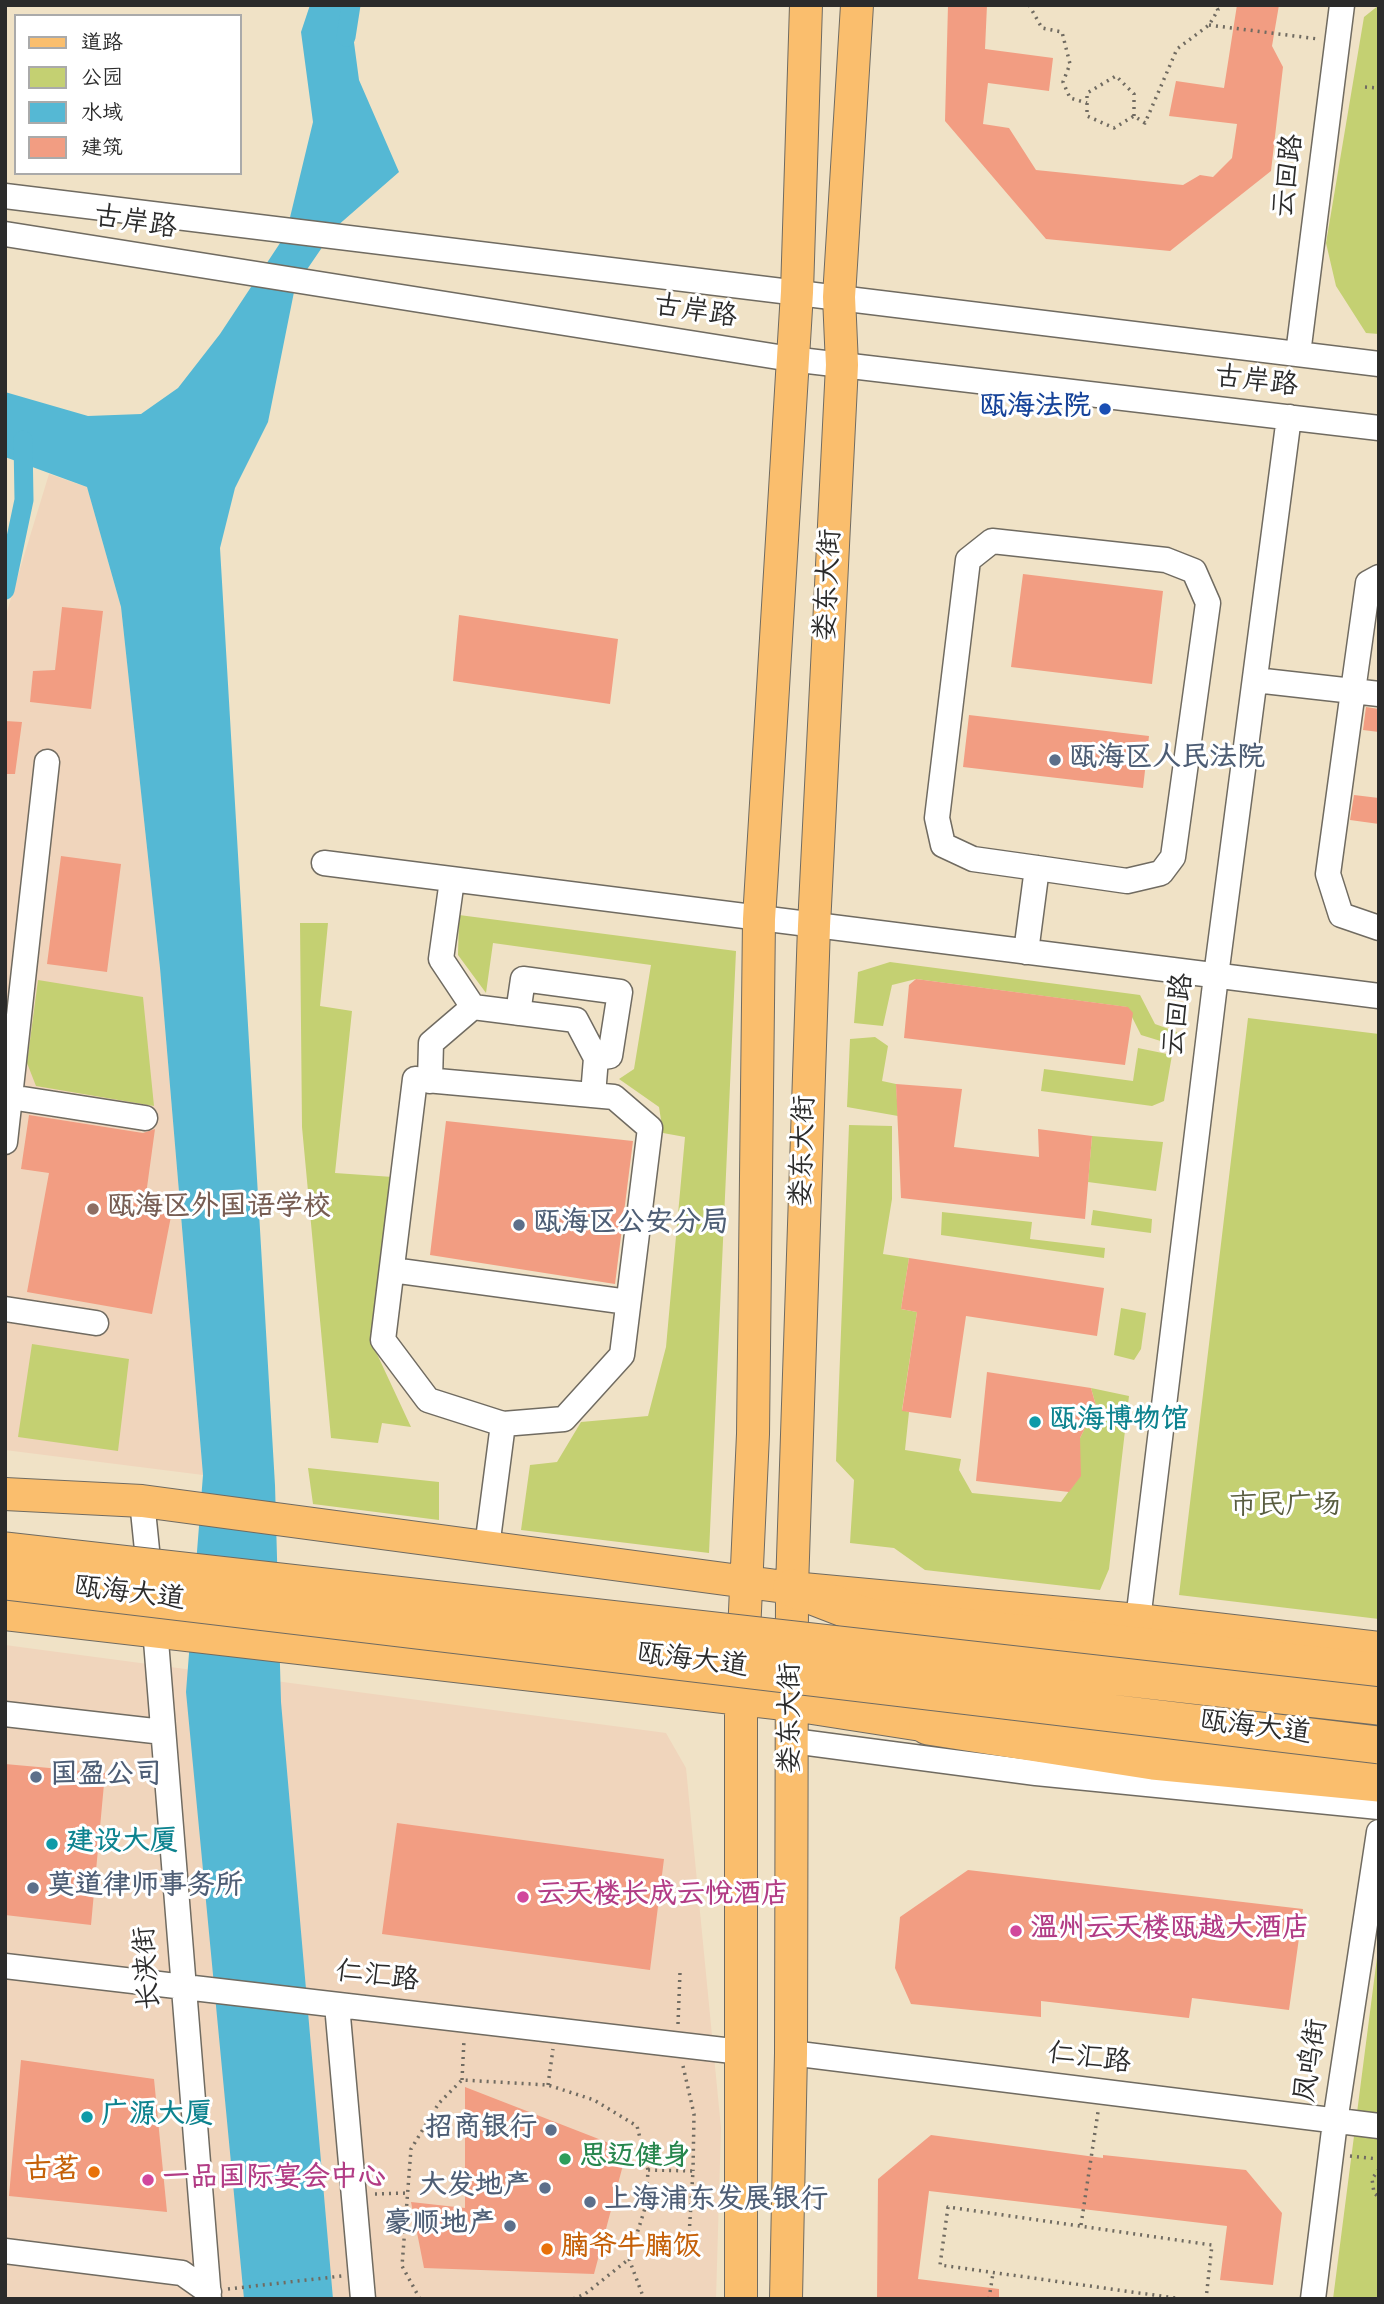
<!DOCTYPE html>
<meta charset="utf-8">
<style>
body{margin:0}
#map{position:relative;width:1384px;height:2304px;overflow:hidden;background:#f0e2c6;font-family:"Indie Flower","LXGW WenKai TC",sans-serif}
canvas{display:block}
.frame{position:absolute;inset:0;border:7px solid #2b2b2b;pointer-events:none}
.legend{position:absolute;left:14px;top:14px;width:228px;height:161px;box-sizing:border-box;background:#fff;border:2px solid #aaa;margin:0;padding:9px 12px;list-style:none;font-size:21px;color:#2b2b2b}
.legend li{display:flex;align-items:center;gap:14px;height:35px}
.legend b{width:35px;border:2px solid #aaa}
</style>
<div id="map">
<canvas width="1384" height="2304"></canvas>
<div class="frame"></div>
<ul class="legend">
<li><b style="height:9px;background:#fabe6d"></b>道路</li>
<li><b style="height:19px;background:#c4d072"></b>公园</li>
<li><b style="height:19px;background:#55b8d4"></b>水域</li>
<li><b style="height:19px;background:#f29d82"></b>建筑</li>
</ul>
</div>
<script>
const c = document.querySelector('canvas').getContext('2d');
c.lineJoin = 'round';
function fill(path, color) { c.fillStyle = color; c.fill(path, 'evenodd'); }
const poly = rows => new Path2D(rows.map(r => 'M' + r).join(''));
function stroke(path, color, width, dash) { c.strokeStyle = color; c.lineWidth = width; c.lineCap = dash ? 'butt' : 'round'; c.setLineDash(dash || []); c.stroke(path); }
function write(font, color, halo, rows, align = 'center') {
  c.font = font + ' "Indie Flower","LXGW WenKai TC",sans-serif'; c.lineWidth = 6; c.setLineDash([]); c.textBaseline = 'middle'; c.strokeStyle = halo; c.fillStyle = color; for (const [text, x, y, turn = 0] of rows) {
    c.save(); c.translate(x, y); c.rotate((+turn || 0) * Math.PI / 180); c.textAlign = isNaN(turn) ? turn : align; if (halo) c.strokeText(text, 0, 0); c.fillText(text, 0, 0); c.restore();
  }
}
fill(poly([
 [49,474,87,487,121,607,160,968,203,1475,5,1450,5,618],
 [5,1645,666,1733,686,1768,721,2128,716,2299,5,2299]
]), '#f0d5bc');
fill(poly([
 [1379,5,1379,334,1366,333,1336,286,1326,243,1364,17],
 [459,915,736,951,709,1553,521,1530,530,1465,557,1462,581,1422,648,1416,666,1347,685,1137,663,1133,659,1107,619,1079,634,1069,651,965,493,943,486,993,458,955],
 [300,923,328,923,320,1006,352,1011,335,1173,393,1177,370,1339,411,1427,382,1423,378,1443,331,1438,302,1127],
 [890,962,1140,995,1155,1024,1177,1032,1177,1046,1141,1035,1127,1007,916,979,892,985,883,1026,854,1023,858,972],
 [38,980,143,997,154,1106,36,1086,27,1063],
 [1248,1018,1379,1034,1379,1619,1179,1595],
 [875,1037,888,1046,882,1081,896,1084,898,1116,847,1107,850,1039],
 [1138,1048,1172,1055,1164,1101,1152,1106,1041,1091,1044,1069,1133,1081],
 [849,1125,892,1126,892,1199,883,1254,909,1258,901,1309,917,1312,902,1410,909,1412,905,1450,961,1459,959,1470,972,1493,1061,1502,1080,1476,1080,1438,1096,1406,1091,1388,1129,1396,1109,1569,1100,1590,925,1570,894,1548,850,1543,854,1480,836,1461],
 [1092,1136,1163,1142,1156,1191,1088,1182],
 [1093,1210,1152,1219,1151,1233,1091,1225],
 [942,1212,1032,1222,1030,1239,1105,1248,1104,1258,941,1235],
 [1121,1308,1146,1313,1141,1349,1134,1360,1114,1355],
 [32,1344,129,1359,118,1451,18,1437],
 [308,1468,439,1482,439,1520,313,1504],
 [1379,1942,1379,2299,1333,2299]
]), '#c4d072');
fill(poly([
 [310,5,349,5,359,80,399,172,336,227,295,287,268,422,235,488,220,548,275,1485,281,1702,333,2299,244,2299,186,1692,203,1475,160,968,121,607,87,487,5,457,5,392,88,416,141,414,178,388,220,334,286,234,313,122,301,32]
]), '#55b8d4');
stroke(poly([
 [346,37,351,5],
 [5,590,24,500,23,440]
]), '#55b8d4', 19);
fill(poly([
 [948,5,987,5,985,49,1053,58,1049,91,988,83,983,124,1009,128,1036,170,1183,185,1200,175,1213,177,1232,158,1237,124,1169,116,1176,81,1224,88,1237,5,1279,5,1272,46,1283,67,1271,171,1170,251,1046,239,945,121],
 [1023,574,1163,591,1152,684,1011,667],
 [62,607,103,611,91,709,30,702,33,671,55,670],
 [459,615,618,639,610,704,453,681],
 [1366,707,1379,709,1379,732,1363,730],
 [969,715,1149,736,1143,788,963,767],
 [5,721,22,722,15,774,5,774],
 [1354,795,1379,798,1379,824,1350,820],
 [61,856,121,864,107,972,47,964],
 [916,979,1128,1007,1133,1013,1125,1065,904,1038,909,985],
 [896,1084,962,1089,954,1147,1039,1157,1038,1129,1092,1136,1085,1219,901,1198],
 [29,1115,143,1133,155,1129,145,1202,173,1206,152,1314,27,1292,49,1173,21,1169],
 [446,1121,633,1141,615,1284,430,1255],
 [909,1258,1104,1288,1097,1336,966,1316,951,1418,902,1411,917,1312,901,1309],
 [987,1372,1091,1388,1096,1406,1080,1438,1081,1476,1069,1492,976,1481],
 [5,1764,105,1773,91,1925,5,1915],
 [397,1823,664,1859,650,1970,382,1934],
 [968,1870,1303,1909,1289,2010,1192,1998,1189,2018,1041,2001,1041,2017,911,2004,895,1968,900,1917],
 [21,2060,154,2079,167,2212,9,2196],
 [465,2087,627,2150,594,2274,424,2268,411,2202,465,2208],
 [931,2135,1103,2158,1103,2155,1246,2170,1282,2213,1273,2285,1220,2280,1227,2226,929,2191,918,2279,999,2289,999,2299,877,2299,878,2179]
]), '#f29d82');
const minor = poly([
 [5,196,1379,364],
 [5,234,791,359,1379,428],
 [1298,354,1342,5],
 [1379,577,1368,583,1353,691,1379,694],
 [1255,680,1353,691,1328,874,1341,915,1379,928],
 [324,863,1379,996],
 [452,880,441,959,473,1007],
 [1026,952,1037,868,1127,881,1161,873,1173,857,1208,603,1194,571,1166,560,992,541,968,560,937,818,943,845,973,859,1037,868],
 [518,1013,523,979,620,992,610,1056,596,1058],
 [430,1081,431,1043,473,1007,576,1020,596,1058,593,1095],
 [10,1097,145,1118],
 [5,1142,47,762],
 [392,1270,628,1302],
 [5,1309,96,1323],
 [142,1501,150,1579],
 [487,1547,503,1424,564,1419,622,1355,650,1128,614,1097,415,1079,383,1340,428,1400,503,1424],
 [154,1616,209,2299],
 [1138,1620,1216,976,1289,417],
 [5,1714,163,1732],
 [793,1741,1036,1773,1379,1807],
 [5,1966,741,2052],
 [337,2005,363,2299],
 [791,2053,1379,2126],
 [5,2251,182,2273,209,2292],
 [1313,2299,1335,2122,1379,1832]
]);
const major = poly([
 [5,1494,142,1501,792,1588,1138,1620,1379,1648],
 [5,1614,793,1705,928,1726,953,1726],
 [1026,1724,1379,1765],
 [741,2299,741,1699,753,1434,759,919,797,292,806,5],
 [786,2299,791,2053,792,1588,798,1404,814,926,842,365,839,297,857,5]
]);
const highway = poly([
 [792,1588,867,1617,1379,1672],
 [928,1726,1153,1761,1379,1783]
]);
stroke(minor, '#706b61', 27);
stroke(major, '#706b61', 34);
stroke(highway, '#706b61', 39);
stroke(poly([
 [1029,5,1042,28,1062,32,1070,64,1063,82,1070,98,1087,103],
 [1209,25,1318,39],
 [1365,87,1379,88],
 [1134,116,1134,94,1116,76,1087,93,1087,116,1114,128,1134,116,1145,123,1177,49,1209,25,1218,10,1215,5],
 [678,2024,680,1972],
 [683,2066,694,2114,693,2171],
 [462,2080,464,2040],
 [548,2085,553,2049],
 [1350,2156,1379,2159],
 [1379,2169,1372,2179,1374,2193,1379,2197],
 [375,2194,408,2193],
 [1081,2225,1098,2112],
 [629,2259,644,2299],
 [228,2289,342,2276],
 [420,2299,402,2266,411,2149,439,2103,462,2080,548,2085,594,2100,637,2126,648,2170],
 [573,2299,585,2294,629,2259,646,2205,648,2170,693,2171,688,2252],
 [989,2299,993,2273],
 [1182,2299,940,2265,948,2207,1212,2245,1206,2299]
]), '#706b61', 3.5, [2, 5]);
stroke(minor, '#fff', 24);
stroke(major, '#fabe6d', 32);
stroke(highway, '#fabe6d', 37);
const highwayBridge = poly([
 [5,1551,1379,1706],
 [5,1581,1379,1745]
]);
stroke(highwayBridge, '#706b61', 39, []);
stroke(highwayBridge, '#fabe6d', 37);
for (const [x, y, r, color] of [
 [1105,409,7,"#1a4fb4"],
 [1055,760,7,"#5c6f8a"],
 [93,1209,7,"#8d6e63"],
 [519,1225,7,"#5c6f8a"],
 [1035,1422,7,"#0f9aa8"],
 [36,1777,7,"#5c6f8a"],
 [52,1844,7,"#0f9aa8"],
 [33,1888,7,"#5c6f8a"],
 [523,1897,7,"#d1479c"],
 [1016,1931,7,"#d1479c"],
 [87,2117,7,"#0f9aa8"],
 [551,2130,7,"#5c6f8a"],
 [565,2159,7,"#2e9e5b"],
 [94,2172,7,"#e8710a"],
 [148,2180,7,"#d1479c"],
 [545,2188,7,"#5c6f8a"],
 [590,2202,7,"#5c6f8a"],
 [510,2226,7,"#5c6f8a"],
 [547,2249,7,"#e8710a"]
]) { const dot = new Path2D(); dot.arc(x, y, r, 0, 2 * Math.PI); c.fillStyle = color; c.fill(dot); stroke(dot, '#fff', 2.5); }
write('28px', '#2b2b2b', '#fff', [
 ["云回路",1291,176,-83],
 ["古岸路",135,225,9],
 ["古岸路",695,314,9],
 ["古岸路",1256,384,7],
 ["娄东大街",831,585,-87],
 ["云回路",1181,1015,-83],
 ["娄东大街",806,1151,-88],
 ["瓯海大道",129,1596,7],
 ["瓯海大道",692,1663,7],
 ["娄东大街",793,1718,-90],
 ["瓯海大道",1255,1730,7],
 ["长浃街",150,1968,-94],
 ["仁汇路",377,1979,7],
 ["仁汇路",1089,2061,7],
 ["凤鸣街",1314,2061,-81]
]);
write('bold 28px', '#164399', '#fff', [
 ["瓯海法院",1091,409]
], 'right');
write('bold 28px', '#4e5e75', '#fff', [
 ["瓯海区人民法院",1069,760],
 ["瓯海区公安分局",533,1225],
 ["国盈公司",50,1777],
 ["莫道律师事务所",47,1888],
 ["招商银行",537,2130,"right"],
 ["大发地产",531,2188,"right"],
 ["上海浦东发展银行",604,2202],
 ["豪顺地产",496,2226,"right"]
], 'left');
write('bold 28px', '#785e54', '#fff', [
 ["瓯海区外国语学校",107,1209]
], 'left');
write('bold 28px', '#0d838f', '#fff', [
 ["瓯海博物馆",1049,1422],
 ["建设大厦",66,1844],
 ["广源大厦",101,2117]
], 'left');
write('28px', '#595d40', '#fff', [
 ["市民广场",1285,1508]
]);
write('bold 28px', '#b23c85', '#fff', [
 ["云天楼长成云悦酒店",537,1897],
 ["温州云天楼瓯越大酒店",1030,1931],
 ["一品国际宴会中心",162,2180]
], 'left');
write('bold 28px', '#27864d', '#fff', [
 ["思迈健身",579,2159]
], 'left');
write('bold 28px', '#c56008', '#fff', [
 ["古茗",80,2172],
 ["腩爷牛腩饭",561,2249,"left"]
], 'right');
</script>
